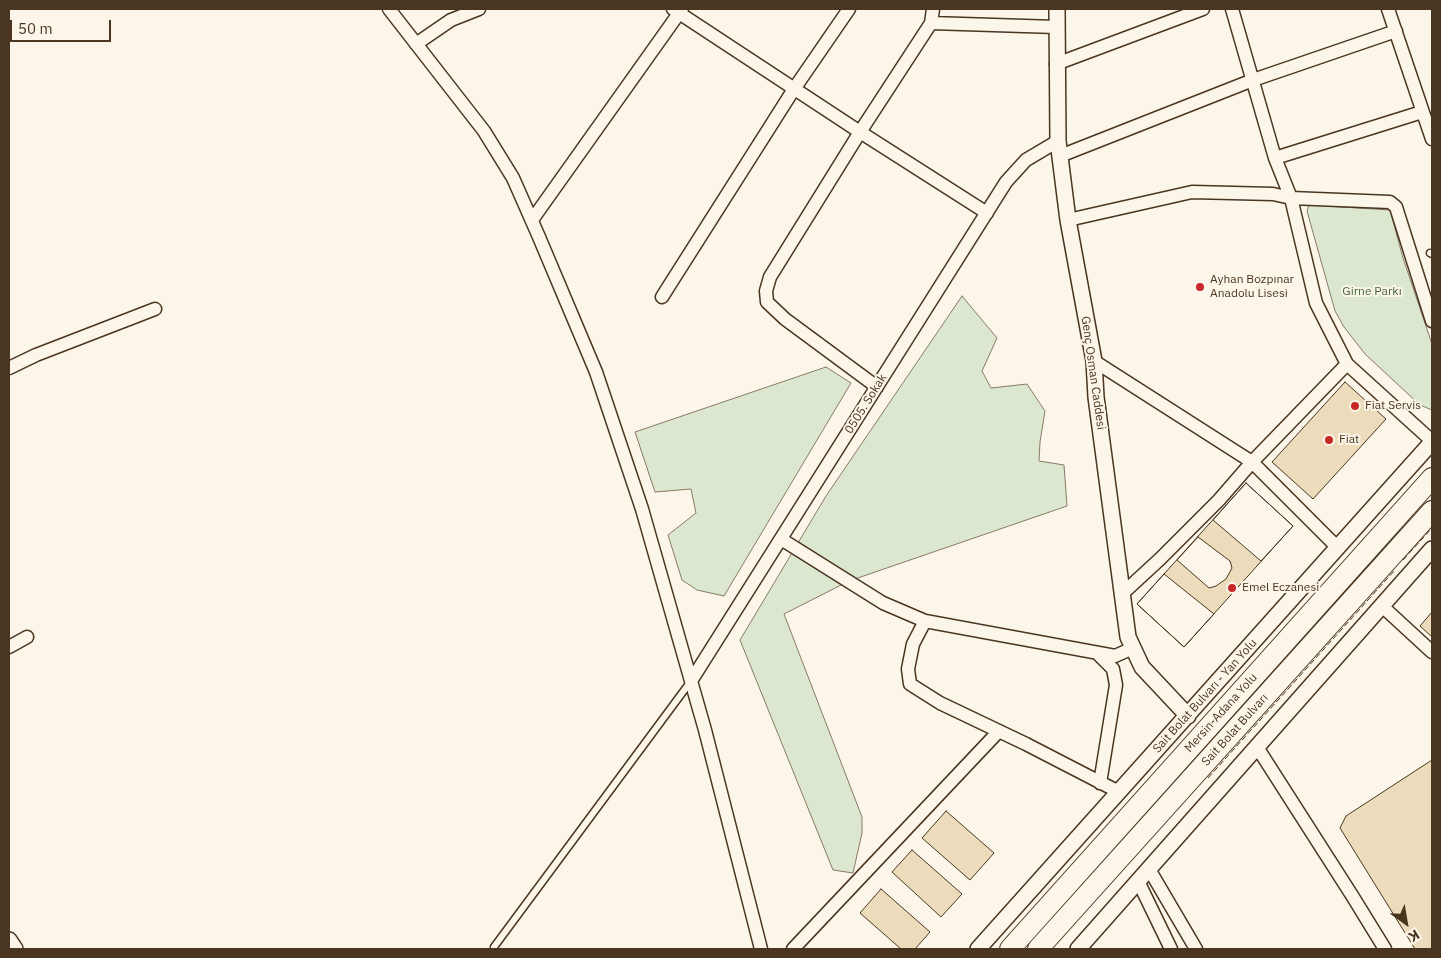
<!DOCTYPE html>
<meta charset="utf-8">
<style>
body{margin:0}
#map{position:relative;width:1441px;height:958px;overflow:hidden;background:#fbf6e9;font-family:"IBM Plex Sans",sans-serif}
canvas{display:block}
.frame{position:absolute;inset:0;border:10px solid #4a3520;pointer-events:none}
.north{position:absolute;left:1381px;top:898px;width:50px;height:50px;-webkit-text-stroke:4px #fbf6e9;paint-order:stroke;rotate:148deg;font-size:14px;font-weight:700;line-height:20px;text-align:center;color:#4a3520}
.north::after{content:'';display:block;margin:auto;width:18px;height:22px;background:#4a3520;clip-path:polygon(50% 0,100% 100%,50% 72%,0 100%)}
.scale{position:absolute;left:10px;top:20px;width:101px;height:22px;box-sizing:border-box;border:2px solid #4a3520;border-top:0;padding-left:6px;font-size:15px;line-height:18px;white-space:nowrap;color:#4a3520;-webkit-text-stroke:4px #fbf6e9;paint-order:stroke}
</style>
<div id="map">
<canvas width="1441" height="958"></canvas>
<div class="frame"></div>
<div class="north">K</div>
<div class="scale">50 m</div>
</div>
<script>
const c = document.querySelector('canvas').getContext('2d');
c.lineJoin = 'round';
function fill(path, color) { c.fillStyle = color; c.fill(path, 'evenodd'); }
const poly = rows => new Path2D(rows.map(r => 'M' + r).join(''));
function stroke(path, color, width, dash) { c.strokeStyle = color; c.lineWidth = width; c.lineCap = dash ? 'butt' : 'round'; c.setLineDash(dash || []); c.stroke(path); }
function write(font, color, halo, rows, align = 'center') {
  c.font = font + ' "IBM Plex Sans",sans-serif'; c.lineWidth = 4; c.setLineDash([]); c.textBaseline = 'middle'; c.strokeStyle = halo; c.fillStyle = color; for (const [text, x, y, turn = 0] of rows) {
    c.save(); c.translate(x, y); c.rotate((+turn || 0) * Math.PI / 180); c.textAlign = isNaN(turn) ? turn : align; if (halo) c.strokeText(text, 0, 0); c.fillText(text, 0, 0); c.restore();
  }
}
const green = poly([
 [1309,205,1390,210,1403,258,1432,344,1432,410,1420,405,1365,354,1344,327,1335,311,1307,211,1309,205],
 [962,296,997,338,982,371,991,388,1027,384,1045,411,1040,442,1039,461,1064,465,1067,506,849,581,784,614,862,817,862,833,853,873,833,870,740,640,826,496,962,296],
 [826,367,851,383,724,596,697,590,682,580,668,535,696,513,691,489,655,492,635,432,826,367]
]);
fill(green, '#dce7d0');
stroke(green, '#887966', 1);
const building = poly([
 [1345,382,1386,419,1313,499,1272,462,1345,382],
 [1246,483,1293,526,1184,647,1137,604,1246,483],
 [1246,483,1293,526,1261,561,1213,520,1246,483],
 [1198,537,1230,561,1232,568,1226,579,1216,586,1209,588,1177,560,1198,537],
 [1164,574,1214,614,1184,647,1137,604,1164,574],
 [1432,612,1432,637,1420,626,1432,612],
 [1432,760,1432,949,1415,949,1340,828,1346,816,1432,760],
 [946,811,994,853,970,880,922,838,946,811],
 [912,850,962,894,941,917,892,872,912,850],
 [881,889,930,932,915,949,901,949,860,913,881,889]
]);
fill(building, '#ecdcbc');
stroke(building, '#4a3520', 1);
const service = poly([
 [1430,253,1432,254],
 [494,947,691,681]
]);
const minor = poly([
 [389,9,484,131,513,178,539,237,596,372,642,509,705,730,761,949],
 [673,9,860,132,987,213],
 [1232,9,1275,158,1291,198,1316,303,1347,364,1432,441],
 [1388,9,1432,139],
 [931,23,1056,27],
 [416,44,451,20,479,9],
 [1056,64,1203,9],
 [1060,156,1253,80,1396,31],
 [1275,158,1422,112],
 [532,220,682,9],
 [1068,220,1192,192,1273,194,1291,198,1390,202,1396,207,1432,321],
 [662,297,794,89,849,9],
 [1094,361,1252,462,1338,548],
 [9,368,36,355,155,309],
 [877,387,785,319,767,302,766,291,770,277,860,132,931,23,933,9],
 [781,539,883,603,925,621,1115,656,1133,648],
 [1122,594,1160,559,1219,500,1252,462,1347,364],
 [1382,606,1432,652],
 [925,621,913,644,908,669,910,684,940,703,1026,744,1119,792],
 [9,647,27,637],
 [1097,653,1113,669,1116,685,1100,783],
 [691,681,1006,182,1026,160,1058,141],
 [1257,747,1353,897,1385,949],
 [1149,869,1196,949],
 [1138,881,1171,949],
 [793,949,999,731]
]);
const tertiary = poly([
 [1057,9,1058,141,1068,220,1094,361,1096,397,1128,637,1142,667,1188,716],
 [9,940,15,949],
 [978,949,1432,442],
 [1078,949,1432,549]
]);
const trunk = poly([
 [1010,949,1432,478],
 [1038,949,1432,511]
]);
stroke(service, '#4a3520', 9);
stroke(minor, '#4a3520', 15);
stroke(tertiary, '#4a3520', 18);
stroke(trunk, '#4a3520', 22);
stroke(service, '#fbf6e9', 6);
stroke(minor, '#fbf6e9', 12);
stroke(tertiary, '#fbf6e9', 15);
stroke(trunk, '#fbf6e9', 20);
stroke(poly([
 [1403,560,1432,528],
 [1208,778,1395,570]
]), '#4a3520', 1, [6, 2.5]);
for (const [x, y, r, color] of [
 [1200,287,5,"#c62828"],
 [1355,406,5,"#c62828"],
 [1329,440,5,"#c62828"],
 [1232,588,5,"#c62828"]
]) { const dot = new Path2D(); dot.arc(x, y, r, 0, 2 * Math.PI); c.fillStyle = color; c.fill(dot); stroke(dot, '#fbf6e9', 2); }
write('12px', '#4a3520', '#fbf6e9', [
 ["Ayhan Bozpınar",1210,280],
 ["Anadolu Lisesi",1210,294],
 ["Fiat Servis",1365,406],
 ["Fiat",1339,440],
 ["Emel Eczanesi",1242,588]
], 'left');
write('12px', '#436837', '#fbf6e9', [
 ["Girne Parkı",1372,292]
]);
write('12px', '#4a3520', '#fbf6e9', [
 ["Genç Osman Caddesi",1093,373,82],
 ["0505. Sokak",866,404,-58],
 ["Sait Bolat Bulvarı - Yan Yolu",1205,696,-48],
 ["Mersin-Adana Yolu",1221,713,-48],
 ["Sait Bolat Bulvarı",1235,730,-48]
]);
</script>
